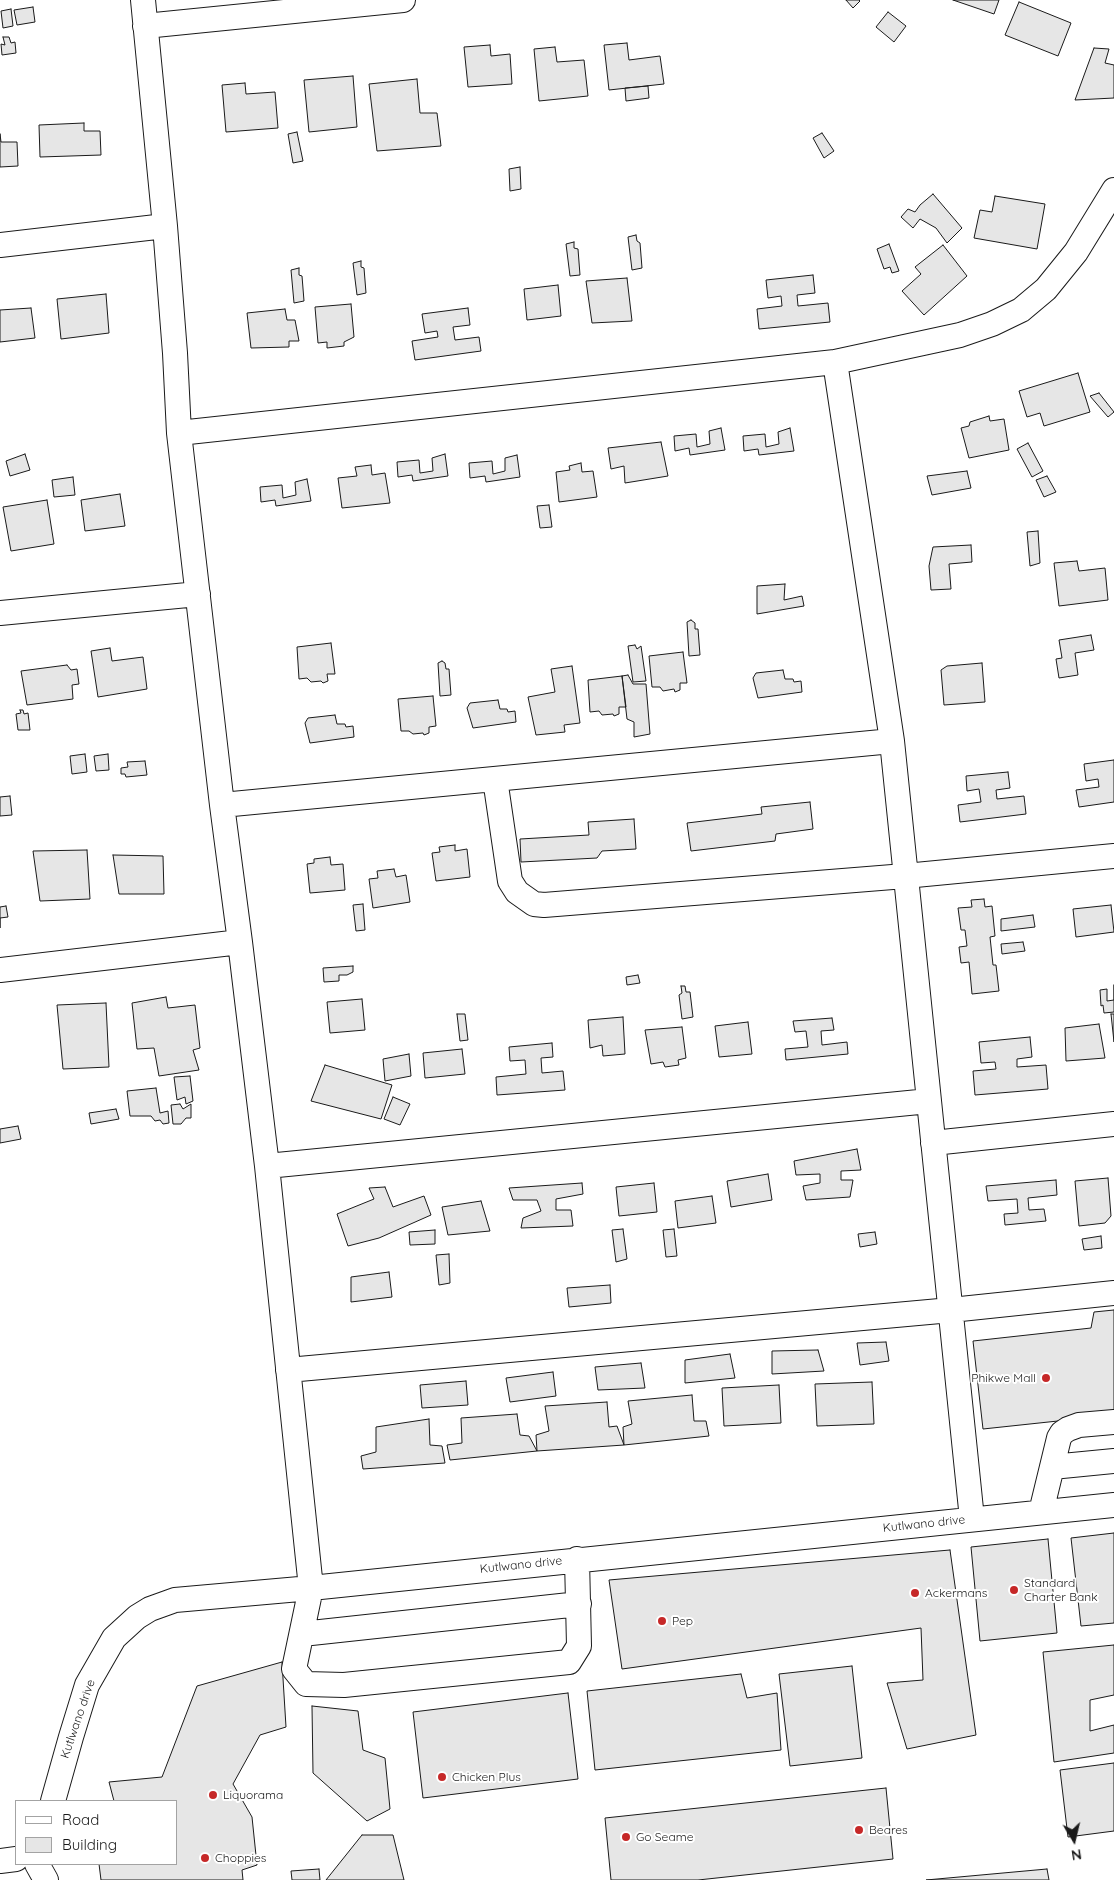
<!DOCTYPE html>
<style>
body{margin:0}
#map{position:relative;width:1114px;height:1880px;overflow:hidden;background:#fff;font-family:Quicksand,sans-serif}
canvas{display:block}
.legend{position:absolute;left:15px;top:1800px;width:162px;height:65px;box-sizing:border-box;background:#fff;border:1px solid #a3a3a3;margin:0;padding:6px 9px;list-style:none;font-size:15px;color:#1a1a1a}
.legend li{display:flex;align-items:center;gap:10px;height:25px}
.legend b{width:25px;border:1px solid #a3a3a3}
.north{position:absolute;left:1049px;top:1815px;width:50px;height:50px;-webkit-text-stroke:4px #fff;paint-order:stroke;rotate:171deg;font-size:14px;font-weight:700;line-height:20px;text-align:center;color:#1a1a1a}
.north::after{content:'';display:block;margin:auto;width:18px;height:22px;background:#1a1a1a;clip-path:polygon(50% 0,100% 100%,50% 72%,0 100%)}
</style>
<div id="map">
<canvas width="1114" height="1880"></canvas>
<ul class="legend">
<li><b style="height:6px;background:#fff"></b>Road</li>
<li><b style="height:14px;background:#e6e6e6"></b>Building</li>
</ul>
<div class="north">N</div>
</div>
<script>
const c = document.querySelector('canvas').getContext('2d');
c.lineJoin = 'round';
function fill(path, color) { c.fillStyle = color; c.fill(path, 'evenodd'); }
const poly = rows => new Path2D(rows.map(r => 'M' + r).join(''));
function stroke(path, color, width, dash) { c.strokeStyle = color; c.lineWidth = width; c.lineCap = dash ? 'butt' : 'round'; c.setLineDash(dash || []); c.stroke(path); }
function write(font, color, halo, rows, align = 'center') {
  c.font = font + ' Quicksand,sans-serif'; c.lineWidth = 4; c.setLineDash([]); c.textBaseline = 'middle'; c.strokeStyle = halo; c.fillStyle = color; for (const [text, x, y, turn = 0] of rows) {
    c.save(); c.translate(x, y); c.rotate((+turn || 0) * Math.PI / 180); c.textAlign = isNaN(turn) ? turn : align; if (halo) c.strokeText(text, 0, 0); c.fillText(text, 0, 0); c.restore();
  }
}
const building = poly([
 [846,0,859,0,860,1,853,8,846,0],
 [953,0,999,0,994,14,953,0],
 [1019,2,1071,23,1058,56,1005,35,1019,2],
 [33,7,35,22,17,25,14,10,33,7],
 [11,9,13,26,3,28,1,11,11,9],
 [888,12,906,26,894,42,876,27,888,12],
 [3,37,9,37,11,43,15,42,16,53,2,55,1,44,5,45,3,37],
 [627,43,629,60,660,56,664,84,609,90,604,45,627,43],
 [490,45,491,56,510,54,512,84,468,87,464,47,490,45],
 [555,47,557,62,584,60,588,96,539,101,534,49,555,47],
 [1094,48,1109,49,1105,63,1114,65,1114,98,1075,100,1094,48],
 [353,76,357,127,309,132,304,80,353,76],
 [417,79,420,113,437,113,441,146,377,151,369,84,417,79],
 [245,83,246,94,275,92,278,128,226,132,222,85,245,83],
 [648,86,649,98,626,101,625,88,648,86],
 [84,123,84,131,100,131,101,155,40,157,39,125,84,123],
 [297,132,303,161,293,163,288,134,297,132],
 [822,133,834,151,824,158,813,138,822,133],
 [0,134,1,142,17,142,18,166,0,167,0,134],
 [520,167,521,189,510,191,509,169,520,167],
 [933,194,962,228,947,243,936,228,920,219,913,228,901,217,908,209,915,212,920,205,933,194],
 [995,196,1045,204,1037,249,974,238,980,210,992,212,995,196],
 [636,235,637,241,640,243,642,268,632,270,628,237,636,235],
 [574,242,574,248,578,249,580,275,570,276,566,244,574,242],
 [889,244,899,271,892,273,890,267,884,269,877,249,889,244],
 [943,245,967,276,924,315,902,291,921,274,915,267,943,245],
 [361,261,361,267,364,268,366,293,357,295,353,263,361,261],
 [299,268,299,275,302,276,304,301,294,303,291,270,299,268],
 [813,275,815,293,797,295,798,306,828,303,830,322,759,329,757,309,782,306,781,296,768,298,766,280,813,275],
 [627,278,632,321,592,323,586,281,627,278],
 [558,285,561,316,527,320,524,289,558,285],
 [106,294,109,333,61,339,57,299,106,294],
 [351,304,354,337,344,342,344,346,327,348,327,342,318,343,315,307,351,304],
 [31,308,35,338,0,342,0,310,31,308],
 [468,308,470,325,453,327,455,340,479,337,481,351,415,360,412,341,438,337,437,331,425,333,422,314,468,308],
 [285,309,287,320,295,320,299,341,289,341,289,347,251,348,247,313,285,309],
 [1078,373,1090,412,1044,426,1040,413,1027,417,1019,391,1078,373],
 [1099,393,1114,412,1108,417,1090,396,1099,393],
 [989,416,990,421,1004,419,1009,450,969,458,961,428,969,426,970,422,989,416],
 [721,428,725,450,690,455,689,448,675,451,674,436,696,434,697,447,710,444,709,431,721,428],
 [790,428,794,451,759,455,758,449,744,451,743,436,765,434,766,447,779,444,778,432,790,428],
 [661,442,668,476,625,483,624,466,611,469,608,448,661,442],
 [1028,443,1043,471,1032,477,1017,449,1028,443],
 [25,454,30,470,10,476,6,461,25,454],
 [445,454,448,476,413,481,412,475,398,477,397,462,419,460,420,473,433,471,432,458,445,454],
 [517,455,520,477,486,482,485,476,470,478,469,463,492,461,493,474,505,471,505,458,517,455],
 [581,463,582,472,593,471,597,497,559,502,556,472,570,470,569,466,581,463],
 [371,465,372,475,385,473,390,503,342,508,338,478,357,476,355,467,371,465],
 [967,471,971,488,932,495,927,476,967,471],
 [1047,476,1056,492,1044,497,1036,480,1047,476],
 [73,477,75,495,54,497,52,480,73,477],
 [307,479,311,501,276,506,275,500,261,502,260,487,282,485,283,498,296,495,295,482,307,479],
 [120,494,125,526,85,531,81,500,120,494],
 [47,500,54,544,11,551,3,507,47,500],
 [549,505,552,527,540,528,537,506,549,505],
 [1038,531,1040,563,1030,566,1027,532,1038,531],
 [971,545,972,562,949,564,951,589,931,590,929,566,933,547,971,545],
 [1077,561,1079,571,1105,568,1108,600,1059,606,1054,563,1077,561],
 [785,584,784,600,802,596,804,606,757,614,757,586,785,584],
 [691,620,695,623,695,629,698,629,700,655,689,656,687,622,691,620],
 [1091,635,1094,650,1075,653,1078,675,1059,678,1056,659,1062,658,1059,640,1091,635],
 [331,643,335,674,327,674,328,681,323,683,321,681,311,682,307,678,299,679,297,647,331,643],
 [635,645,637,649,641,646,646,681,633,682,628,646,635,645],
 [110,648,112,661,143,657,147,689,98,697,91,651,110,648],
 [683,652,687,683,680,683,680,690,675,692,674,689,663,691,660,687,652,687,649,656,683,652],
 [442,661,445,663,446,669,449,669,451,695,440,696,438,663,442,661],
 [982,663,985,702,944,705,941,670,947,666,982,663],
 [67,665,71,670,77,669,79,684,72,685,73,699,27,705,21,671,67,665],
 [572,666,580,723,564,725,565,732,536,735,528,697,555,692,551,669,572,666],
 [783,670,785,679,793,679,794,682,801,681,802,692,758,698,753,678,756,673,783,670],
 [628,675,633,684,646,684,650,734,634,737,634,722,627,719,622,676,628,675],
 [622,676,626,707,619,707,619,714,614,716,613,714,602,715,599,711,590,712,588,680,622,676],
 [433,696,436,726,429,727,429,733,424,735,423,733,413,734,409,731,401,731,398,699,433,696],
 [498,700,500,709,507,709,508,712,515,711,516,722,473,728,467,708,470,703,498,700],
 [20,710,23,710,24,714,28,713,30,730,18,730,16,714,21,713,20,710],
 [335,715,337,724,345,724,346,727,353,726,354,737,310,743,305,723,308,718,335,715],
 [85,754,87,772,72,774,70,756,85,754],
 [108,754,109,770,96,771,94,756,108,754],
 [1114,760,1114,802,1079,807,1076,790,1099,787,1098,779,1086,781,1084,764,1114,760],
 [145,761,147,775,126,777,125,774,121,774,121,768,128,767,127,762,145,761],
 [1008,772,1010,788,996,790,997,799,1024,796,1026,814,960,822,958,805,981,802,979,789,967,791,966,776,1008,772],
 [10,796,12,815,0,816,0,797,10,796],
 [810,802,813,829,776,834,775,841,691,851,687,823,762,814,761,807,810,802],
 [634,819,636,849,602,851,597,858,521,862,520,839,589,835,588,822,634,819],
 [455,845,455,851,467,849,470,877,436,881,432,853,440,852,439,847,455,845],
 [87,850,90,899,40,901,33,851,87,850],
 [113,855,163,856,164,894,119,894,113,855],
 [330,857,331,865,343,864,345,890,310,893,307,864,314,863,314,859,330,857],
 [394,869,396,877,406,875,410,902,373,908,369,879,378,878,377,871,394,869],
 [984,899,985,907,992,906,995,936,990,937,993,965,996,965,999,991,972,994,969,962,961,963,959,947,967,946,965,930,961,930,958,908,972,907,971,900,984,899],
 [363,904,365,930,356,931,353,905,363,904],
 [1111,905,1114,932,1076,937,1073,909,1111,905],
 [6,906,8,917,0,918,0,928,0,907,6,906],
 [1033,915,1035,927,1001,931,1001,919,1033,915],
 [1023,942,1025,951,1002,954,1001,944,1023,942],
 [353,966,353,972,347,975,339,975,339,981,324,982,323,968,353,966],
 [638,975,640,983,627,985,626,977,638,975],
 [1114,985,1114,1012,1104,1013,1103,1005,1101,1006,1100,990,1107,989,1107,1001,1114,1000,1114,985],
 [681,986,685,986,686,992,690,992,693,1017,682,1019,679,995,682,993,681,986],
 [166,997,168,1008,195,1005,200,1048,193,1050,199,1070,159,1076,154,1048,137,1049,132,1003,166,997],
 [362,999,365,1030,330,1033,327,1002,362,999],
 [106,1003,109,1067,63,1069,57,1005,106,1003],
 [457,1014,465,1014,468,1040,460,1041,457,1014],
 [1111,1014,1114,1014,1114,1042,1111,1014],
 [623,1017,625,1054,603,1056,602,1045,590,1048,588,1020,623,1017],
 [832,1018,834,1030,821,1031,822,1045,847,1042,848,1054,786,1060,785,1049,808,1047,806,1031,795,1032,793,1021,832,1018],
 [748,1022,752,1054,719,1057,715,1026,748,1022],
 [1099,1024,1105,1058,1066,1061,1065,1028,1099,1024],
 [682,1027,686,1058,678,1060,679,1065,665,1067,663,1062,651,1064,645,1030,682,1027],
 [1030,1037,1032,1057,1017,1059,1017,1067,1046,1065,1048,1089,975,1095,973,1071,996,1069,995,1062,981,1063,979,1042,1030,1037],
 [552,1043,553,1057,541,1058,542,1073,563,1071,565,1090,497,1095,496,1077,526,1074,525,1060,510,1061,509,1047,552,1043],
 [462,1049,465,1074,425,1078,423,1053,462,1049],
 [409,1054,411,1076,385,1081,383,1059,409,1054],
 [325,1065,392,1085,381,1119,311,1101,325,1065],
 [190,1076,193,1101,186,1104,185,1097,177,1100,174,1077,190,1076],
 [156,1088,160,1113,168,1111,169,1123,163,1124,160,1120,155,1121,151,1116,130,1116,127,1091,156,1088],
 [393,1097,410,1104,400,1125,384,1119,393,1097],
 [180,1104,183,1109,191,1104,191,1118,186,1118,181,1124,173,1124,171,1105,180,1104],
 [116,1109,119,1119,91,1124,89,1113,116,1109],
 [18,1126,21,1139,0,1143,0,1129,18,1126],
 [857,1149,861,1170,841,1171,841,1180,853,1180,850,1197,806,1200,803,1186,820,1183,820,1174,796,1175,794,1161,857,1149],
 [768,1174,772,1200,731,1207,727,1181,768,1174],
 [1108,1178,1111,1216,1105,1223,1079,1226,1075,1181,1108,1178],
 [1056,1180,1057,1195,1028,1198,1029,1210,1044,1209,1046,1221,1005,1225,1004,1214,1018,1213,1017,1199,988,1201,986,1186,1056,1180],
 [582,1183,583,1194,556,1199,556,1210,571,1210,573,1226,521,1228,523,1218,541,1211,537,1200,513,1200,509,1188,582,1183],
 [654,1183,657,1212,619,1216,616,1187,654,1183],
 [385,1187,393,1207,424,1196,431,1215,379,1238,348,1246,337,1214,374,1199,369,1188,385,1187],
 [712,1196,716,1223,678,1228,675,1201,712,1196],
 [481,1201,490,1231,448,1235,442,1207,481,1201],
 [623,1229,627,1259,616,1262,612,1230,623,1229],
 [674,1229,677,1256,666,1257,663,1230,674,1229],
 [435,1230,435,1244,410,1245,409,1232,435,1230],
 [875,1232,877,1244,860,1247,858,1234,875,1232],
 [1101,1236,1102,1248,1084,1250,1082,1239,1101,1236],
 [449,1254,450,1283,439,1285,436,1255,449,1254],
 [389,1272,392,1297,351,1302,351,1277,389,1272],
 [610,1285,611,1303,569,1307,567,1288,610,1285],
 [1114,1310,1114,1415,983,1429,973,1341,1091,1328,1094,1312,1114,1310],
 [886,1342,889,1361,860,1365,857,1343,886,1342],
 [818,1350,824,1371,772,1374,772,1351,818,1350],
 [730,1354,735,1378,685,1383,685,1360,730,1354],
 [641,1363,645,1388,598,1390,595,1367,641,1363],
 [553,1372,556,1396,510,1402,506,1378,553,1372],
 [466,1381,468,1405,422,1408,420,1385,466,1381],
 [872,1382,874,1424,817,1426,815,1384,872,1382],
 [779,1385,781,1423,724,1426,722,1388,779,1385],
 [692,1395,694,1421,706,1421,709,1436,624,1445,623,1427,632,1424,628,1401,692,1395],
 [607,1402,609,1427,617,1426,624,1445,537,1451,536,1435,549,1431,545,1406,607,1402],
 [517,1414,520,1435,529,1436,537,1451,450,1460,447,1445,462,1443,461,1418,517,1414],
 [429,1419,430,1445,442,1446,445,1463,363,1469,361,1456,376,1452,376,1427,429,1419],
 [1114,1533,1114,1623,1081,1626,1071,1538,1114,1533],
 [1048,1539,1057,1633,980,1641,971,1547,1048,1539],
 [950,1550,976,1735,907,1749,887,1683,923,1680,921,1628,622,1669,609,1580,950,1550],
 [1114,1645,1114,1695,1090,1700,1090,1731,1114,1725,1114,1753,1054,1762,1043,1652,1114,1645],
 [282,1662,286,1727,260,1735,233,1784,252,1817,257,1865,242,1870,243,1880,101,1880,99,1864,176,1864,176,1801,114,1801,109,1782,162,1777,197,1686,282,1662],
 [852,1666,862,1758,790,1766,779,1674,852,1666],
 [741,1674,747,1698,777,1693,781,1750,595,1770,587,1691,741,1674],
 [568,1693,578,1779,423,1798,413,1712,568,1693],
 [312,1706,358,1711,363,1750,385,1758,390,1809,367,1821,313,1773,312,1706],
 [1114,1763,1114,1831,1068,1837,1060,1770,1114,1763],
 [886,1788,893,1859,698,1880,611,1880,605,1818,886,1788],
 [362,1835,393,1835,404,1880,326,1880,362,1835],
 [319,1869,320,1880,292,1880,291,1871,319,1869],
 [1047,1869,1049,1880,926,1880,1047,1869]
]);
fill(building, '#e6e6e6');
stroke(building, '#1a1a1a', 1);
const minor = poly([
 [143,0,165,226,175,353,179,433,222,805,240,942,267,1166,311,1588,294,1669,306,1684,344,1685,569,1662,579,1646,577,1559],
 [145,26,403,0],
 [0,245,165,226],
 [835,362,892,741,972,1519],
 [179,433,835,362,960,335,992,324,1021,310,1046,289,1076,252,1114,190],
 [0,613,198,594],
 [495,779,510,881,517,892,534,904,544,905,905,876,1114,856],
 [222,805,892,741],
 [0,970,240,942],
 [933,1143,1114,1124],
 [267,1166,929,1101],
 [288,1370,951,1310,1114,1293],
 [1052,1467,1114,1461],
 [1041,1512,1059,1438,1062,1433,1068,1429,1079,1425,1114,1422],
 [302,1634,579,1604],
 [53,1801,71,1737,87,1685,114,1638,137,1617,150,1609,175,1600,311,1588,1114,1505],
 [0,1861,16,1859],
 [37,1864,46,1880]
]);
stroke(minor, '#1a1a1a', 26);
stroke(minor, '#fff', 24);
for (const [x, y, r, color] of [
 [1046,1378,5,"#c62828"],
 [1014,1590,5,"#c62828"],
 [915,1593,5,"#c62828"],
 [662,1621,5,"#c62828"],
 [442,1777,5,"#c62828"],
 [213,1795,5,"#c62828"],
 [859,1830,5,"#c62828"],
 [626,1837,5,"#c62828"],
 [205,1858,5,"#c62828"]
]) { const dot = new Path2D(); dot.arc(x, y, r, 0, 2 * Math.PI); c.fillStyle = color; c.fill(dot); stroke(dot, '#fff', 2); }
write('12px', '#1a1a1a', '#fff', [
 ["Phikwe Mall",1036,1378,"right"],
 ["Standard",1024,1583],
 ["Charter Bank",1024,1597],
 ["Ackermans",925,1593],
 ["Pep",672,1621],
 ["Chicken Plus",452,1777],
 ["Liquorama",223,1795],
 ["Beares",869,1830],
 ["Go Seame",636,1837],
 ["Choppies",215,1858]
], 'left');
write('12px', '#1a1a1a', '#fff', [
 ["Kutlwano drive",924,1524,-6],
 ["Kutlwano drive",521,1565,-6],
 ["Kutlwano drive",78,1719,-71]
]);
</script>
